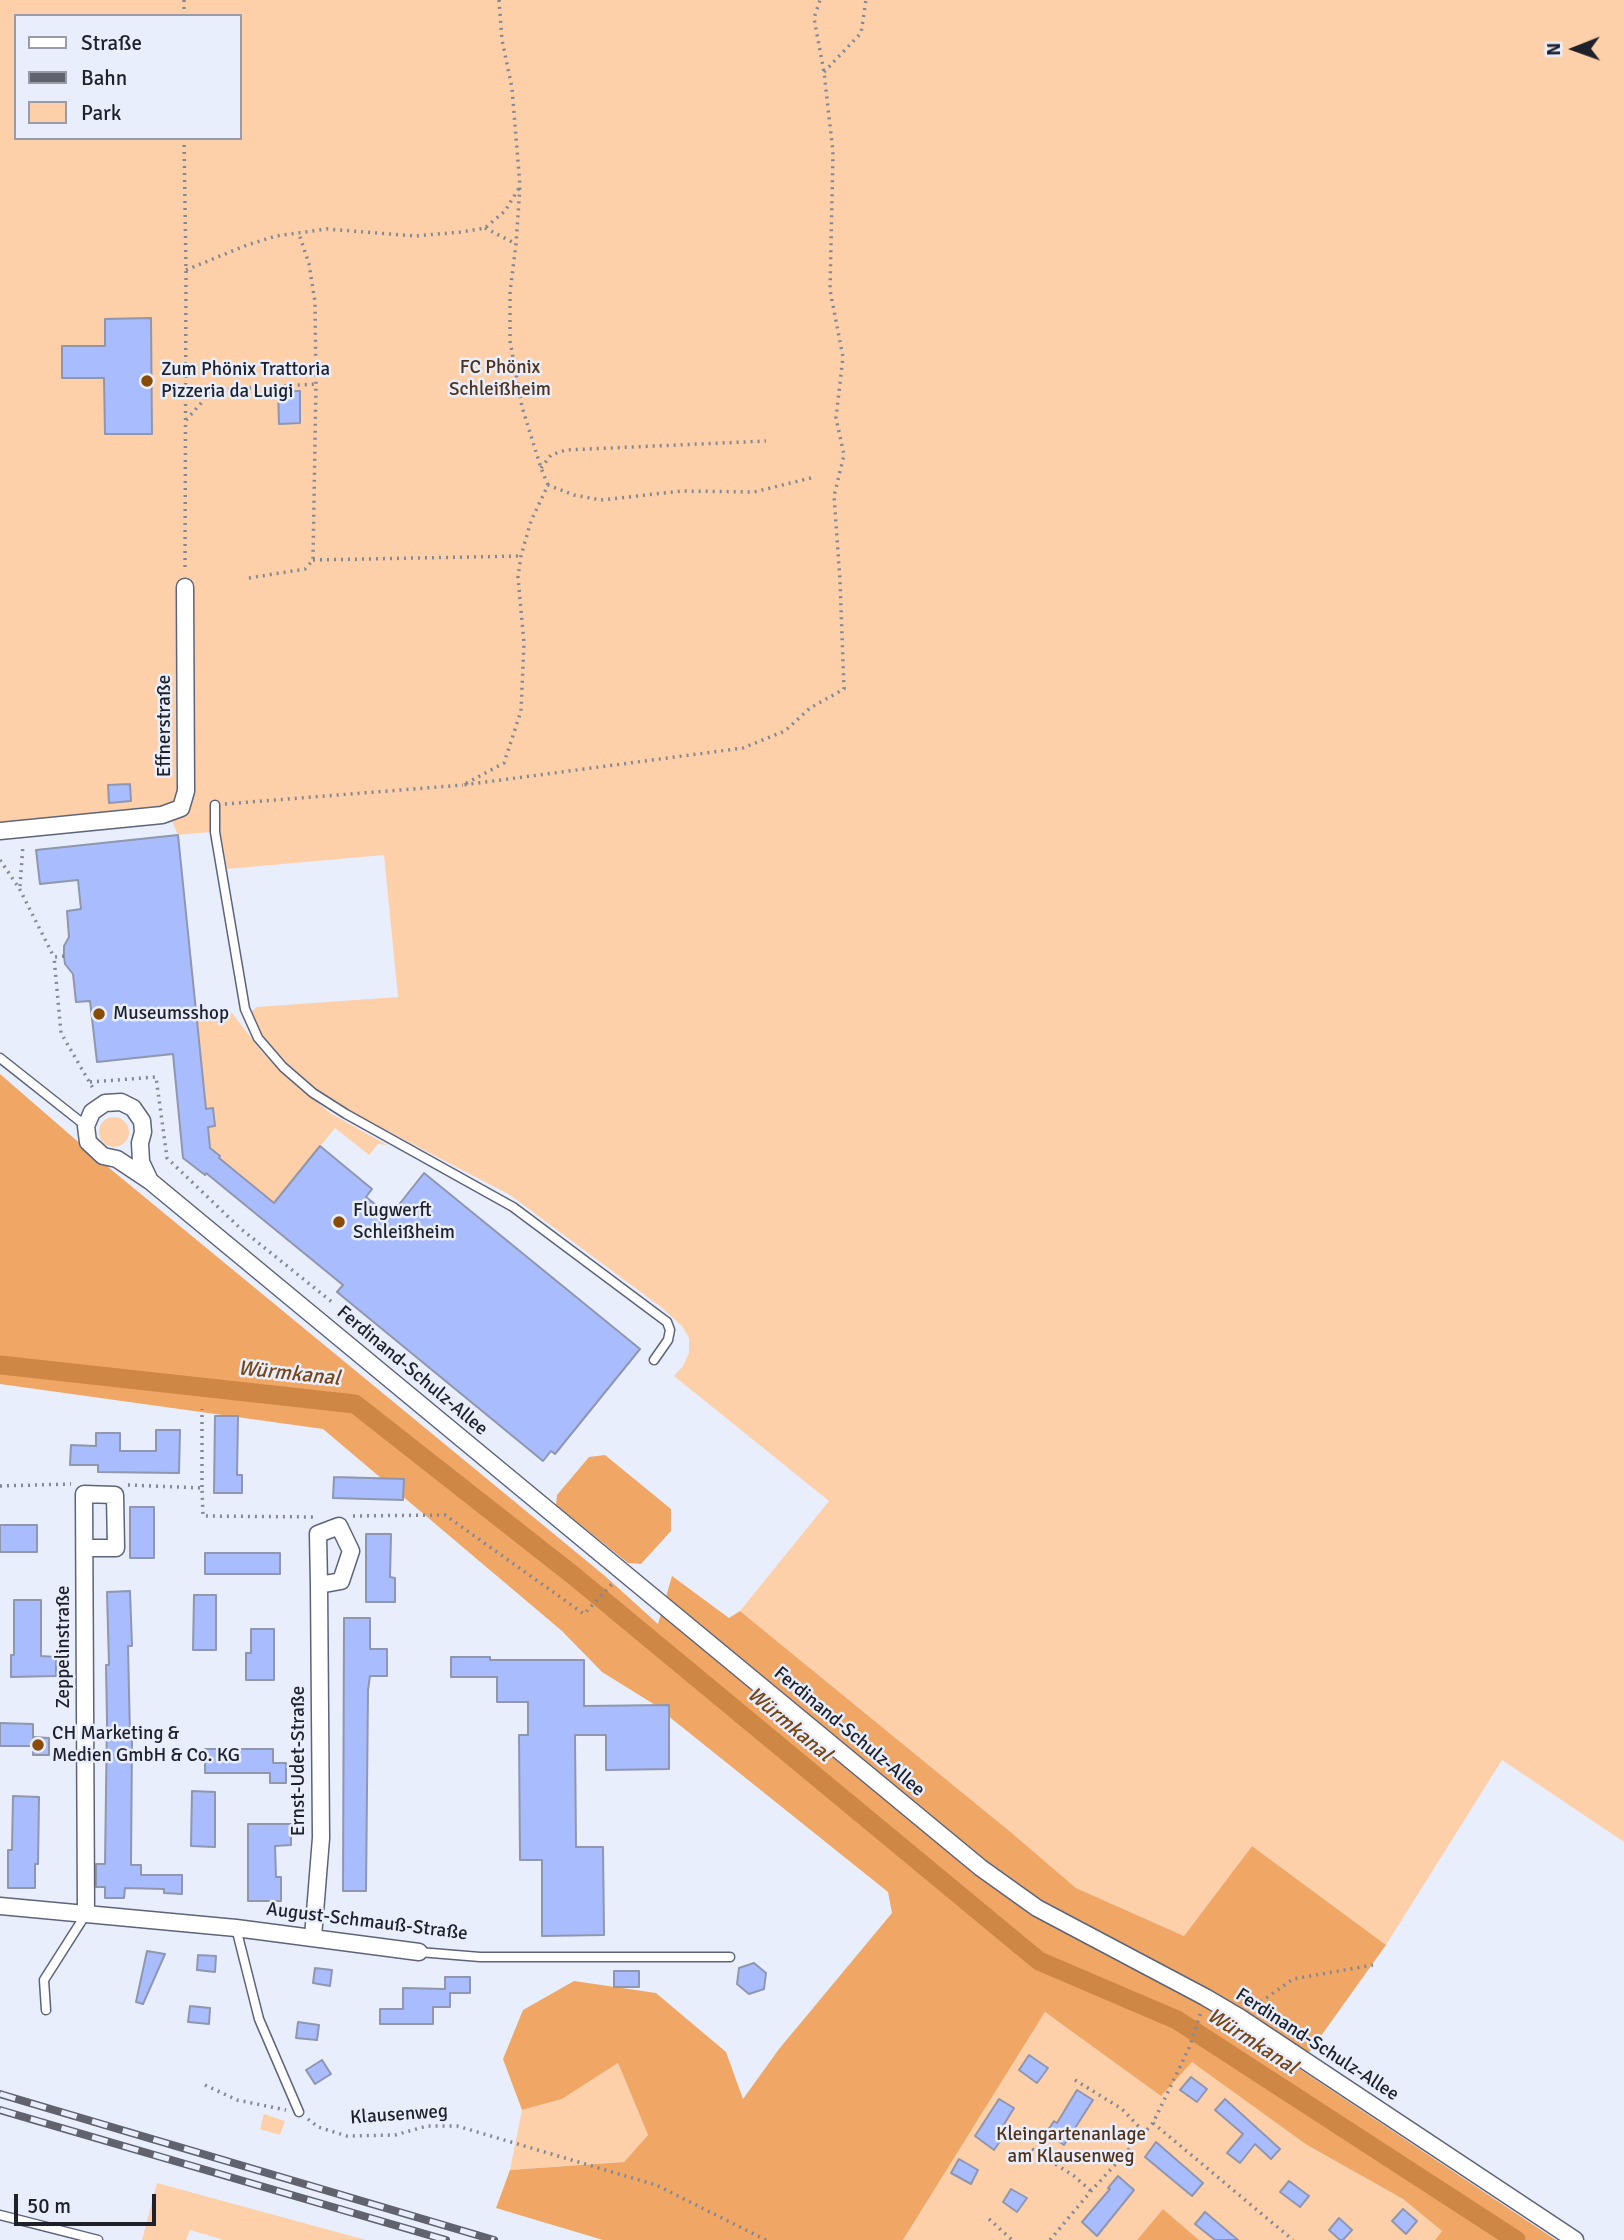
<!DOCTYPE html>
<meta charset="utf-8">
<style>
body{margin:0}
#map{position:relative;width:1624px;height:2240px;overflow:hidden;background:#e9eefd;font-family:Signika,sans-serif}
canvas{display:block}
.legend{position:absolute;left:14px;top:14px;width:228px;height:126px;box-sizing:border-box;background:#e9eefd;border:2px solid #989ca9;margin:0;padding:9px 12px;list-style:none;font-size:21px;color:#1e212a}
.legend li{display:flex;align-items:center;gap:14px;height:35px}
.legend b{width:35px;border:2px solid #989ca9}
.north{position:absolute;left:1540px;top:14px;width:70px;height:70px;-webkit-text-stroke:5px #e9eefd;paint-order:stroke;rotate:269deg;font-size:19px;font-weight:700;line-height:28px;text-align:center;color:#1e212a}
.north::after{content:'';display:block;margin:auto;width:24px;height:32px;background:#1e212a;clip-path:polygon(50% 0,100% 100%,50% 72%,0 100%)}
.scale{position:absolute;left:14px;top:2194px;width:142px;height:32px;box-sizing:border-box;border:4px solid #1e212a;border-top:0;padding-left:9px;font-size:21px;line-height:24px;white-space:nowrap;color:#1e212a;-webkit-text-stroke:5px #e9eefd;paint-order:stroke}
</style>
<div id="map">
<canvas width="1624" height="2240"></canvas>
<ul class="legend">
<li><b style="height:9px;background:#fff"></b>Straße</li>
<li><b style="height:9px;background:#60636e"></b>Bahn</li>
<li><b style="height:19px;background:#fdd0aa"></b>Park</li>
</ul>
<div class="north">N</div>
<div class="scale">50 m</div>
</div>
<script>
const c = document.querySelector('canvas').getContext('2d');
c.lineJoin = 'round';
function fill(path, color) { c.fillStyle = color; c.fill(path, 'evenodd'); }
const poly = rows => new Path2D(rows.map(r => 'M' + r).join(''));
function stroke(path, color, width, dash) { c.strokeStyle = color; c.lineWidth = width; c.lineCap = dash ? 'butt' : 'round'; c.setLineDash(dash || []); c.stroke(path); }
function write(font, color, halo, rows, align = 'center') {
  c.font = font + ' Signika,sans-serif'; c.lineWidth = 5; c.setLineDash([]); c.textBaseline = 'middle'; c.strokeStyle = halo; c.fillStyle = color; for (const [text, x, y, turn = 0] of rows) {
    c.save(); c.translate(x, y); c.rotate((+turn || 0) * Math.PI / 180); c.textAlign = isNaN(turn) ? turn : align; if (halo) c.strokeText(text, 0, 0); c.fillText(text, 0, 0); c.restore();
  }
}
fill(poly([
 [0,0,1624,0,1624,1842,1502,1760,1386,1945,1252,1846,1184,1936,1076,1888,1013,1834,740,1611,829,1501,674,1376,683,1366,689,1353,689,1338,682,1326,662,1308,510,1195,355,1114,323,1094,283,1061,260,1034,252,1011,257,1007,398,997,384,855,227,869,220,831,178,835,166,807,0,826],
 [16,16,240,16,240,138,16,138],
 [232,1013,262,1052,291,1081,330,1113,387,1145,378,1144,369,1155,335,1128,274,1203,219,1158,220,1155,210,1148,208,1127,215,1125,213,1108,206,1109,197,1016],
 '99 1132a15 15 0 1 1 30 0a15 15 0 1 1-30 0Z',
 [1045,2012,1161,2095,1192,2061,1307,2145,1403,2199,1442,2231,1435,2240,1199,2240,1163,2209,1137,2240,903,2240],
 [618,2063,648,2135,624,2162,510,2170,522,2110,562,2099],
 [264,2114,285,2121,280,2135,260,2129],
 [157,2183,366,2240,224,2240,190,2230,186,2240,142,2240]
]), '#fdd0aa');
fill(poly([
 [0,1074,91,1153,605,1576,658,1624,672,1576,729,1618,740,1611,1013,1834,1076,1888,1184,1936,1252,1846,1386,1945,1298,2068,1556,2240,1435,2240,1442,2231,1403,2199,1307,2145,1192,2062,1161,2096,1045,2012,903,2240,603,2240,496,2208,510,2170,624,2162,648,2135,618,2063,562,2099,522,2110,503,2059,523,2010,574,1981,656,1993,726,2052,743,2099,779,2049,892,1913,888,1892,652,1703,602,1672,562,1631,323,1429,0,1384],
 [605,1455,671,1509,671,1531,641,1564,628,1563,556,1505,557,1495,589,1457],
 [1163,2209,1199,2240,1137,2240]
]), '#f0a765');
stroke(poly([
 [0,1365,355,1404,574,1576,1039,1961,1177,2020,1516,2240]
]), '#ce8745', 19);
const building = poly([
 [151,318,152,434,105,434,104,378,62,378,62,346,105,346,105,319,151,318],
 [278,391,300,391,300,423,279,424,278,391],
 [130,784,131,801,109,803,108,785,130,784],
 [178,835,206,1109,213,1108,215,1126,208,1127,210,1148,220,1156,219,1158,274,1203,320,1146,372,1189,366,1197,390,1216,424,1173,640,1349,555,1454,551,1451,543,1461,337,1292,343,1285,206,1173,205,1175,183,1158,173,1054,97,1062,90,1001,76,1002,73,974,65,964,64,956,64,946,69,937,67,911,81,909,78,880,40,884,36,850,178,835],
 [215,1416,238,1416,237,1475,242,1475,242,1493,214,1493,215,1416],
 [156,1430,180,1430,179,1473,98,1472,98,1465,70,1465,71,1445,96,1446,96,1433,120,1433,120,1451,156,1451,156,1430],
 [334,1477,404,1479,403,1500,333,1498,334,1477],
 [130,1507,154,1507,154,1558,130,1558,130,1507],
 [0,1525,37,1525,37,1552,0,1552,0,1525],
 [366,1534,391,1534,390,1577,395,1578,395,1602,366,1602,366,1534],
 [205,1553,280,1553,280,1574,205,1574,205,1553],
 [130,1591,132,1646,128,1646,130,1737,132,1737,131,1865,141,1865,141,1875,182,1875,182,1894,164,1893,164,1889,125,1888,124,1898,105,1898,105,1887,96,1887,96,1864,105,1864,107,1721,106,1665,109,1665,107,1592,130,1591],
 [194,1595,216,1595,216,1650,193,1650,194,1595],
 [14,1600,41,1600,41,1656,56,1657,56,1676,11,1677,11,1655,14,1655,14,1600],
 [344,1618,370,1618,370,1649,387,1649,387,1676,370,1676,368,1690,366,1891,343,1891,344,1618],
 [251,1629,274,1629,274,1680,246,1680,246,1653,251,1653,251,1629],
 [451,1657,490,1657,490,1660,584,1660,584,1706,669,1705,669,1769,606,1770,606,1735,575,1735,576,1847,603,1847,604,1935,542,1936,542,1860,520,1860,519,1735,528,1735,528,1702,497,1702,497,1677,451,1677,451,1657],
 [0,1723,33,1724,33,1746,0,1746,0,1723],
 [34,1737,49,1738,49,1755,33,1755,34,1737],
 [205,1749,273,1749,273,1763,286,1763,286,1783,270,1783,270,1773,205,1773,205,1749],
 [192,1791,215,1792,215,1847,191,1846,192,1791],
 [13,1796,39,1797,38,1864,35,1864,35,1888,8,1888,8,1850,12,1850,13,1796],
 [248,1824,291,1824,291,1845,275,1846,276,1877,281,1877,281,1901,248,1901,248,1824],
 [147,1951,165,1954,143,2004,136,2002,147,1951],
 [198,1955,216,1956,215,1972,197,1970,198,1955],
 [754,1963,766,1973,764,1989,749,1994,737,1984,739,1968,754,1963],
 [315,1968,332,1970,330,1986,313,1983,315,1968],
 [614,1971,639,1971,639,1987,614,1987,614,1971],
 [445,1977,470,1977,470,1993,450,1993,450,2007,433,2007,433,2024,380,2024,380,2009,403,2009,403,1988,445,1989,445,1977],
 [190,2006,210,2008,209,2024,188,2022,190,2006],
 [298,2022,319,2025,317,2040,296,2038,298,2022],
 [1029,2055,1048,2068,1037,2083,1019,2070,1029,2055],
 [322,2060,331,2074,315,2084,306,2070,322,2060],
 [1191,2077,1207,2089,1197,2102,1180,2090,1191,2077],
 [1077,2090,1093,2100,1064,2145,1046,2133,1054,2121,1057,2123,1077,2090],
 [999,2099,1014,2108,998,2134,1003,2137,994,2150,975,2136,999,2099],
 [1225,2099,1280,2149,1271,2159,1255,2144,1240,2163,1227,2153,1243,2134,1215,2110,1225,2099],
 [1156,2142,1203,2183,1192,2196,1145,2157,1156,2142],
 [959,2159,978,2170,971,2184,951,2173,959,2159],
 [1118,2176,1134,2190,1097,2236,1082,2222,1110,2189,1108,2188,1118,2176],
 [1289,2181,1309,2196,1300,2207,1280,2192,1289,2181],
 [1011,2189,1027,2198,1017,2212,1003,2202,1011,2189],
 [1403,2209,1417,2221,1406,2234,1392,2221,1403,2209],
 [1205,2212,1238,2240,1215,2240,1195,2224,1205,2212],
 [1339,2218,1352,2230,1343,2240,1340,2240,1329,2230,1339,2218]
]);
fill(building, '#a9bdfe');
stroke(building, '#8f96ae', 2);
const lane = poly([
 [215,805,215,832,245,1009,258,1038,283,1067,313,1093,346,1114,513,1207,667,1322,670,1330,668,1340,654,1360],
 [0,1058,86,1126],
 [236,1928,259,2019,299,2112],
 [419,1952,480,1957,730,1957],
 [46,2010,44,1980,86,1914],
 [0,2215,98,2240]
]);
const street = poly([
 [0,831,162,815,181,808,186,791,185,587],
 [150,1181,141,1162,140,1143,143,1132,142,1121,133,1108,121,1102,105,1103,92,1112,86,1126,88,1142,103,1156,117,1159,150,1181,981,1868,1037,1908,1205,1997,1239,2017,1575,2240],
 [85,1548,116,1548,115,1495,84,1494,86,1914],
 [0,1906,236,1928,419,1952],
 [313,1937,321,1838,319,1585,318,1534,339,1526,351,1551,341,1581,319,1585]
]);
stroke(lane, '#5d647a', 11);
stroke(street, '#5d647a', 19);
stroke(poly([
 [184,0,184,16],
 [499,0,502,40,512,88,520,186,516,244,510,292,510,341,522,407,541,468,548,485],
 [824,72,861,33,866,0],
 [184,138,186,270,185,571],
 [485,228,516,244],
 [186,270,247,245,276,236,327,229,415,236,461,232,485,228,505,211,519,188],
 [186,392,316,384],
 [186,420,211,392],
 [541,468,551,455,566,450,766,441],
 [811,478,754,492,682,491,601,500,574,495,548,485,531,521,521,556,518,577,524,643,521,711,504,763,463,785,743,748,785,731,810,708,844,689,840,580,834,496,844,455,836,418,843,357,830,290,833,152,824,72,814,18,820,0],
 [313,560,521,556],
 [249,578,305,569,313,560,316,384,315,302,309,264,299,234],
 [225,804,463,785],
 [0,860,19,888,54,957],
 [20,886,23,845],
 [64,956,54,957,61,1033,94,1090],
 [90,1082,156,1077,167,1158,241,1229,332,1302],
 [128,1485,202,1488,203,1516,314,1517],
 [0,1486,71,1484],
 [202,1487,202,1409],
 [353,1516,445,1515,584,1614,612,1584],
 [1255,2006,1293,1979,1373,1965],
 [1075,2080,1122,2109,1143,2131],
 [205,2085,237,2100,286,2110],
 [308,2119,318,2127,347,2136,395,2135,427,2126,457,2126,656,2185,766,2240],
 [1153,2123,1293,2240],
 [1032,2149,1074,2176,1091,2191],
 [989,2219,1012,2240],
 [1050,2240,1091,2191,1153,2123,1189,2048,1201,2012]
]), '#848894', 3.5, [2, 5]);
stroke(lane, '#fff', 8);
stroke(street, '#fff', 16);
const rail = poly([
 [0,2094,494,2240],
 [0,2110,446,2240]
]);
stroke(rail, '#60636e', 8);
stroke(rail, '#e9eefd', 5, [16]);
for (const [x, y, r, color] of [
 [147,381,7,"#884c06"],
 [99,1014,7,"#884c06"],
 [339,1222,7,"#884c06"],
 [38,1745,7,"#884c06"]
]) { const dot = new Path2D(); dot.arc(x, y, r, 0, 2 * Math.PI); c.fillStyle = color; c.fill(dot); stroke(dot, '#e9eefd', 2.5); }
write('19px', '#523318', '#e9eefd', [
 ["FC Phönix",500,368],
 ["Schleißheim",500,390],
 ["Kleingartenanlage",1071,2135],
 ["am Klausenweg",1071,2157]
]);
write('19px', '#1e212a', '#e9eefd', [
 ["Zum Phönix Trattoria",161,370],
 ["Pizzeria da Luigi",161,392],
 ["Museumsshop",113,1014],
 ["Flugwerft",353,1211],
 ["Schleißheim",353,1233],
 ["CH Marketing &",52,1734],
 ["Medien GmbH & Co. KG",52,1756]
], 'left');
write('19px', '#1e212a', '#e9eefd', [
 ["Effnerstraße",165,726,-90],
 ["Ferdinand-Schulz-Allee",412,1371,40],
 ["Zeppelinstraße",64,1647,-90],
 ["Ferdinand-Schulz-Allee",849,1732,40],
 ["Ernst-Udet-Straße",299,1761,-90],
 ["August-Schmauß-Straße",367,1922,7],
 ["Ferdinand-Schulz-Allee",1317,2045,33],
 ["Klausenweg",399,2115,-4]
]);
write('italic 21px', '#764616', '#e9eefd', [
 ["Würmkanal",289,1374,6],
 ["Würmkanal",789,1725,40],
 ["Würmkanal",1252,2042,33]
]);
</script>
